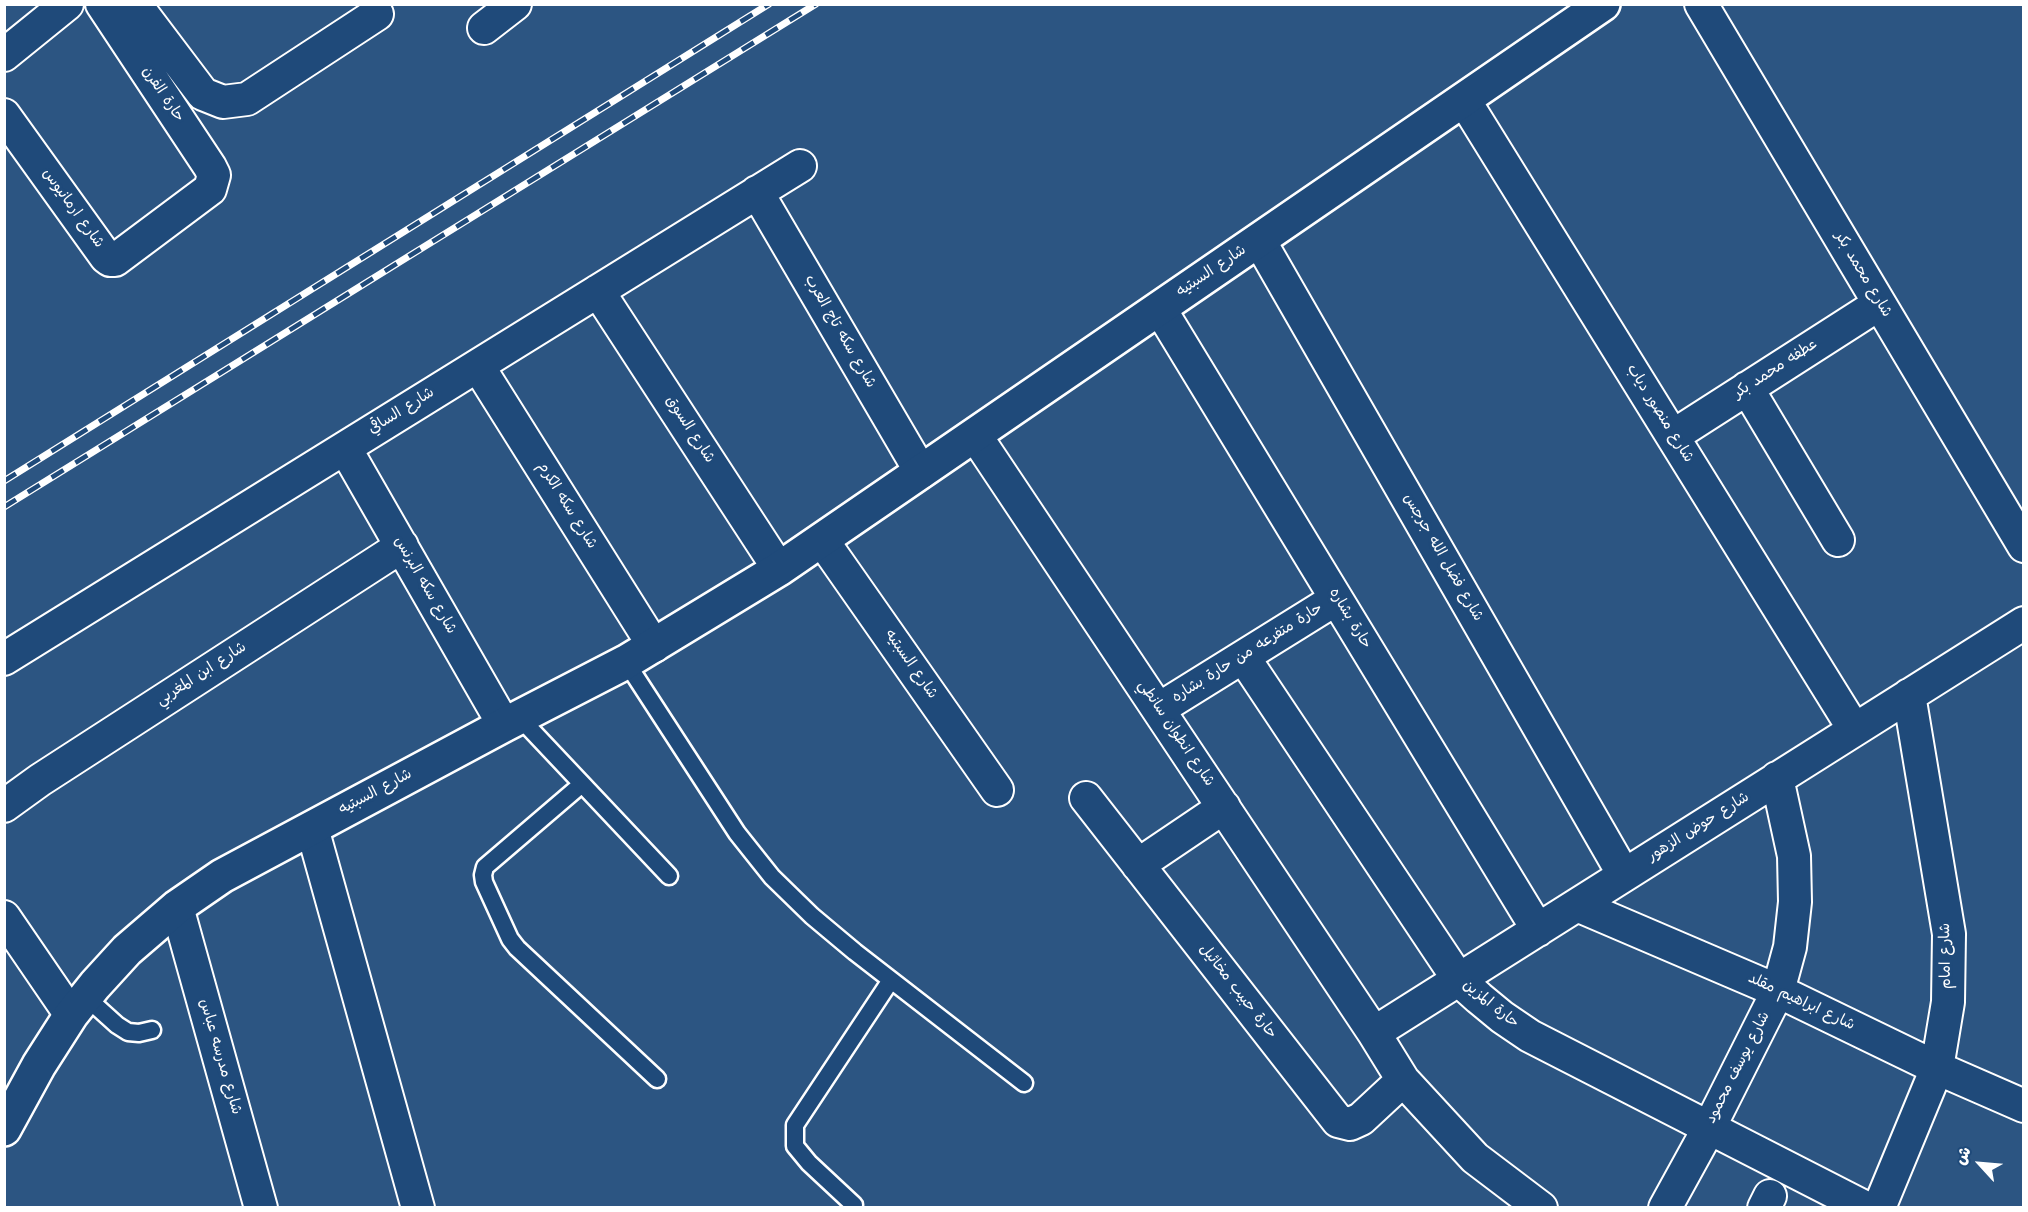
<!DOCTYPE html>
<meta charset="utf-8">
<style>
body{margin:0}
#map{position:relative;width:2028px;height:1212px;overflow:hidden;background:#2c5582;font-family:Kalam,"Playpen Sans Arabic",sans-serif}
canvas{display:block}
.frame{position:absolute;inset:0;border:6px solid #fff;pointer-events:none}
.north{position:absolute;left:1950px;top:1134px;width:60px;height:60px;-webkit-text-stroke:4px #1f4a7a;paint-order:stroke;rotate:296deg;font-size:16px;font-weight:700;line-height:24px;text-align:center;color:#fff}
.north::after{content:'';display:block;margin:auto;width:21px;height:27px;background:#fff;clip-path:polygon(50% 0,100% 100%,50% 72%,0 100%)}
</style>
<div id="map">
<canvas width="2028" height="1212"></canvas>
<div class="frame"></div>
<div class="north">ش</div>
</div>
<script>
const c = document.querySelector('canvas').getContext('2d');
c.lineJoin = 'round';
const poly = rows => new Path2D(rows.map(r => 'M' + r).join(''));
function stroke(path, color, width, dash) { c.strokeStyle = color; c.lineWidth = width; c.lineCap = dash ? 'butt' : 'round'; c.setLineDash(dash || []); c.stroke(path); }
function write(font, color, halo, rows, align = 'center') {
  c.font = font + ' Kalam,"Playpen Sans Arabic",sans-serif'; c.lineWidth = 6; c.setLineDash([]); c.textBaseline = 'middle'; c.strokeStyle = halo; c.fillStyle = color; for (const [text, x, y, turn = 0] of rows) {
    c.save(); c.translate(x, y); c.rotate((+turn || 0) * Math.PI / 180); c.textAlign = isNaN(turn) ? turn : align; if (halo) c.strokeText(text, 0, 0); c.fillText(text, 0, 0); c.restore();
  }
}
const service = poly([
 [626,662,737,833,772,877,812,916,855,952,1024,1083],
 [519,717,669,876],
 [582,784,485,867,483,875,484,882,510,939,517,948,657,1079],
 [86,997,117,1025,128,1032,139,1033,152,1030],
 [854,1205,809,1163,795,1146,795,1125,891,980]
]);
const minor = poly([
 [135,4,203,94,223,102,247,99,377,14],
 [1701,4,2024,546],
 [484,28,515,4],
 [4,55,67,4],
 [1464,100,1854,729],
 [4,115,106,257,110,260,115,260,210,189,214,175,210,167,102,4],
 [757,192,921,472],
 [1259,240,1624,875],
 [598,291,779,569],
 [1160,309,1538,930],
 [478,366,654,646],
 [1747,388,1838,540],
 [975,435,1374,1033,1403,1080,1475,1158,1541,1208],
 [1673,436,1879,304],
 [345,448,504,725],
 [822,540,997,790],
 [1244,658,1459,980,1479,998,1502,1017,1530,1036,1866,1208],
 [4,659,800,166],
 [1159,709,1336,599],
 [1086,798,1338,1121,1350,1124,1361,1119,1403,1080],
 [4,806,40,780,402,546],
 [312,828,418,1208],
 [1138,865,1224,807],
 [1577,905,1778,991,1937,1068,2024,1106],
 [177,907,261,1208],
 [4,917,71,1015],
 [1374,1033,2024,623],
 [1665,1208,1709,1128,1778,991,1790,947,1795,902,1794,856,1777,778],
 [1764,1208,1770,1196],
 [1879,1208,1937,1068,1948,1002,1949,934,1909,695]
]);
const tertiary = poly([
 [4,1129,39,1065,71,1015,95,985,127,950,177,907,222,876,504,725,626,662,779,569,1603,4]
]);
stroke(service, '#fff', 21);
stroke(minor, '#fff', 36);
stroke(tertiary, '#fff', 38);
stroke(service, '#1f4a7a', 16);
stroke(minor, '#1f4a7a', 32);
stroke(tertiary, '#1f4a7a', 33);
const rail = poly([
 [4,481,769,4],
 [4,507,816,4]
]);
stroke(rail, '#fff', 7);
stroke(rail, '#1f4a7a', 4.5, [14]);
write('15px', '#fff', '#1f4a7a', [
 ["حارة الفرن",162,95,56],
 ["شارع ارمانيوس",72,209,54],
 ["شارع السبتيه",1212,272,-34],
 ["شارع محمد بكر",1862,275,59],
 ["شارع سكه تاج العرب",839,332,60],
 ["عطفه محمد بكر",1776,370,-33],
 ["شارع الساقي",402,412,-32],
 ["شارع منصور دياب",1659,414,58],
 ["شارع السوق",689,430,57],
 ["شارع سكه الكرم",566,506,58],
 ["شارع فضل الله جرجس",1442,558,60],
 ["شارع سكه البرنس",424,586,60],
 ["حارة بشاره",1349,619,59],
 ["حارة متفرعه من حارة بشاره",1248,654,-32],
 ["شارع السبتيه",910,665,55],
 ["شارع ابن المغربي",202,675,-33],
 ["شارع انطوان سانطي",1175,734,56],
 ["شارع السبتيه",376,793,-28],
 ["شارع حوض الزهور",1699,828,-32],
 ["شارع امام",1947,956,-91],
 ["حارة حبيب مخائيل",1237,992,52],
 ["شارع ابراهيم مقلد",1801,1003,25],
 ["حارة المزين",1490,1005,39],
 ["شارع مدرسه عباس",219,1057,74],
 ["شارع يوسف محمود",1739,1068,-63]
]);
</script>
